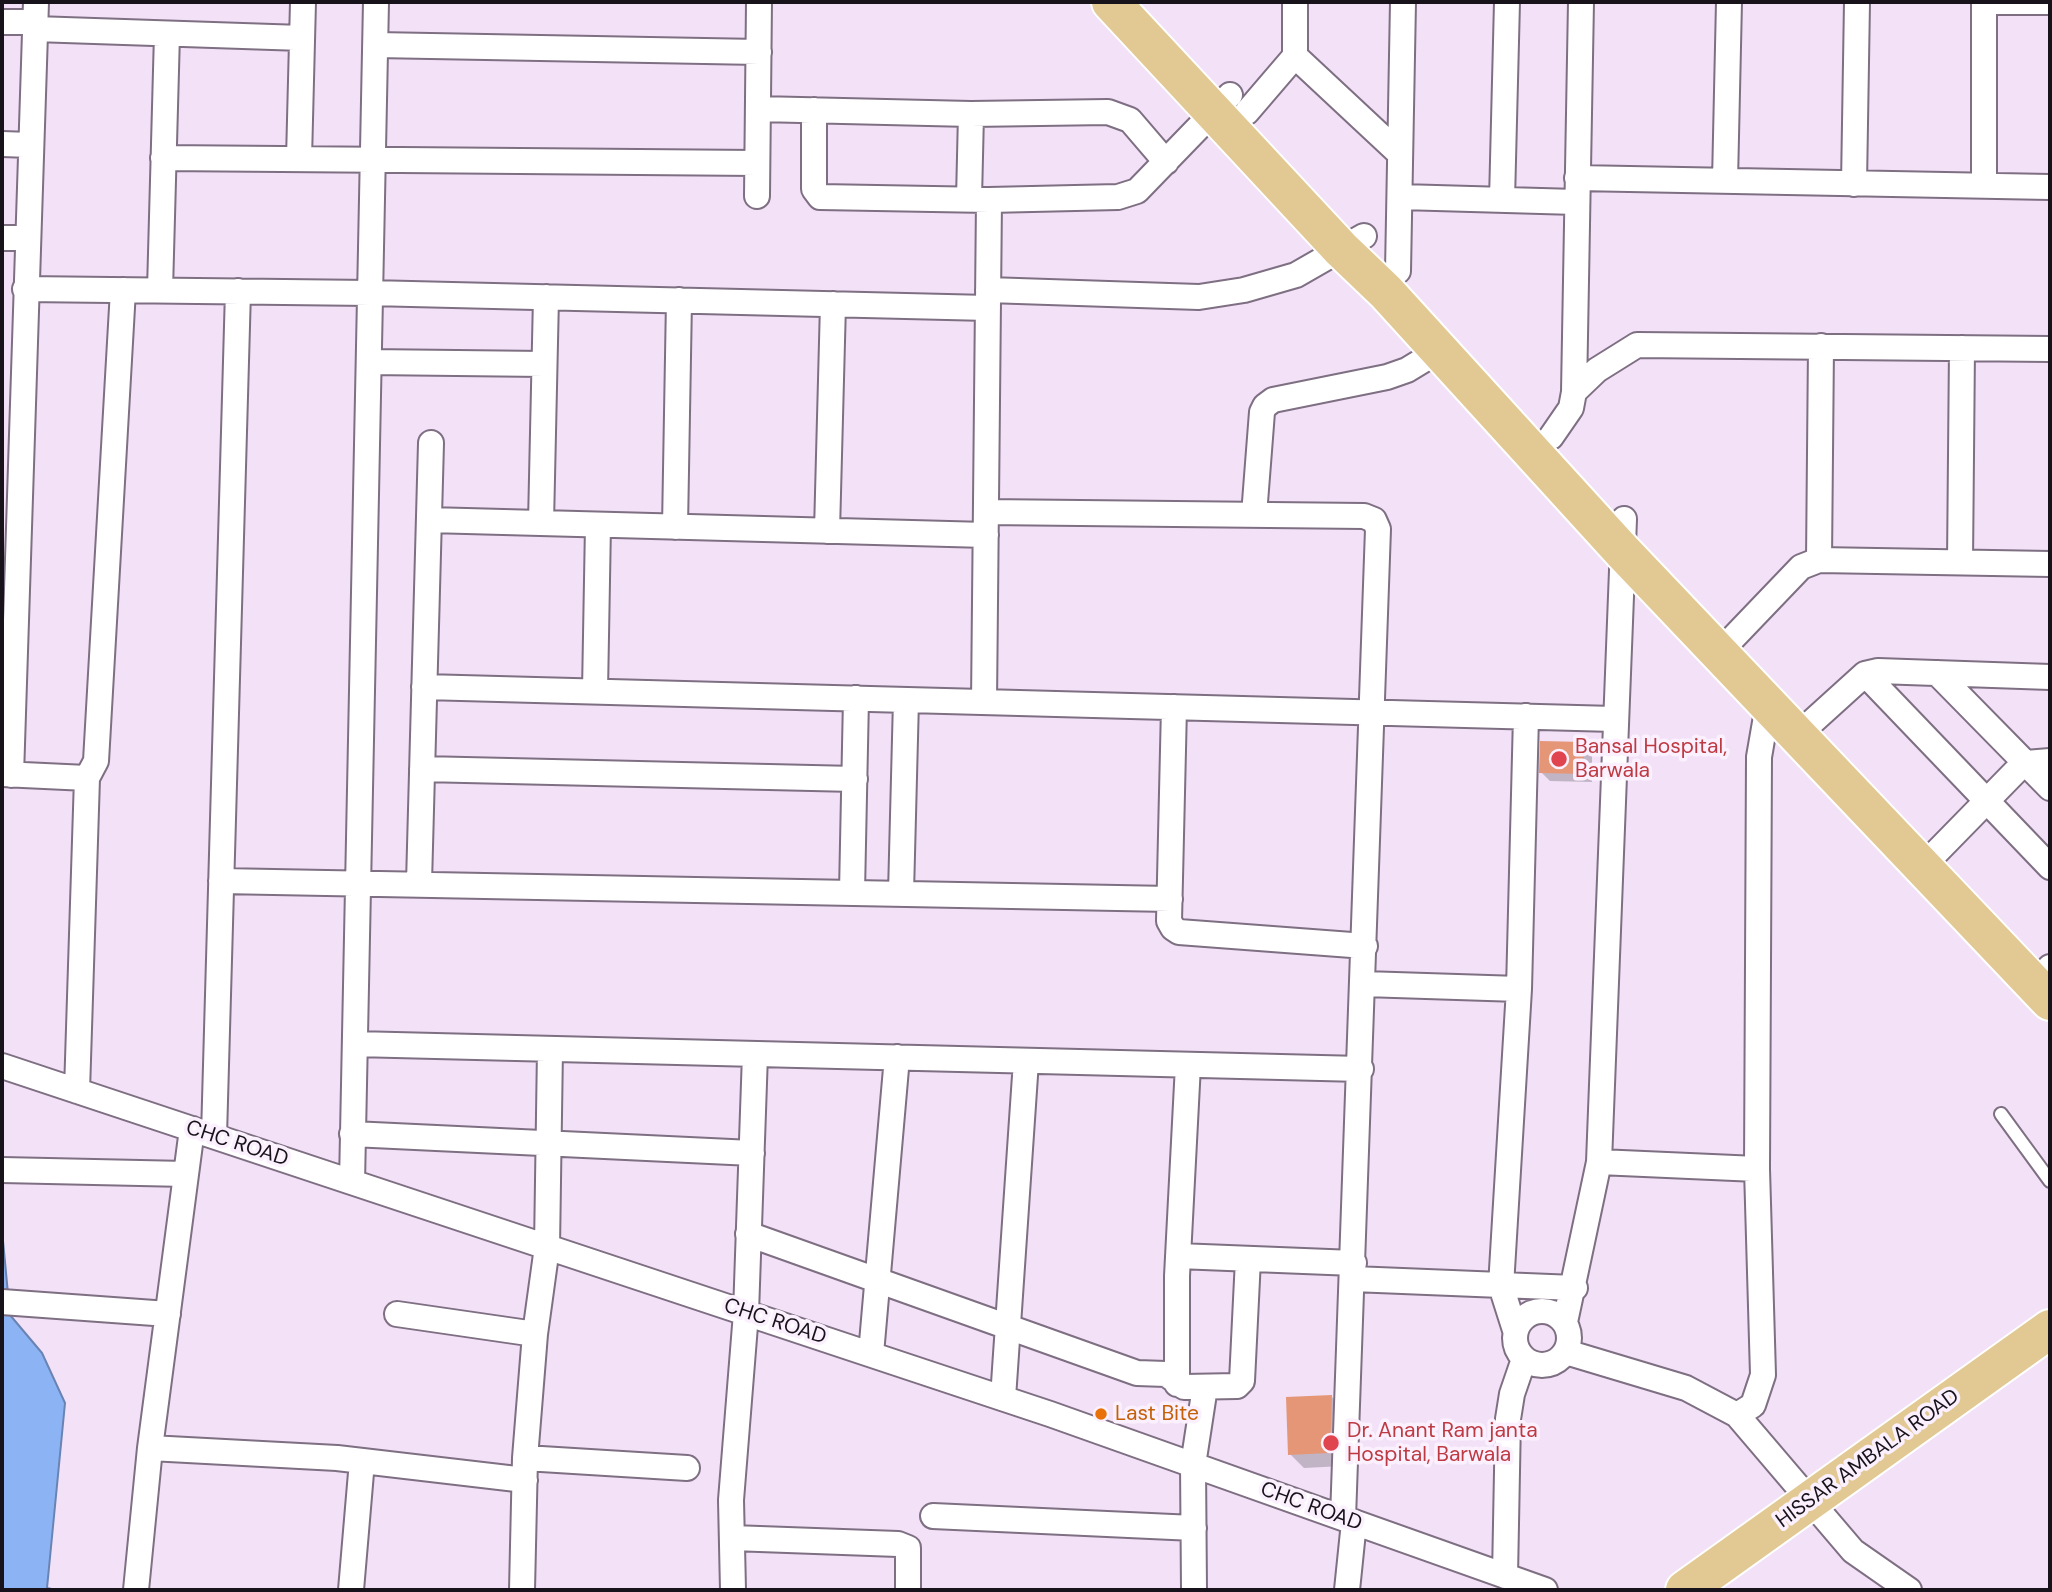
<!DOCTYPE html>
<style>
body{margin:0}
#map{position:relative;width:2052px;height:1592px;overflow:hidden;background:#f2e1f7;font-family:"DM Sans",sans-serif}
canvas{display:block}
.frame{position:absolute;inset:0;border:4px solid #18121a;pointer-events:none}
</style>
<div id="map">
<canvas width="2052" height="1592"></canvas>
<div class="frame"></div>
</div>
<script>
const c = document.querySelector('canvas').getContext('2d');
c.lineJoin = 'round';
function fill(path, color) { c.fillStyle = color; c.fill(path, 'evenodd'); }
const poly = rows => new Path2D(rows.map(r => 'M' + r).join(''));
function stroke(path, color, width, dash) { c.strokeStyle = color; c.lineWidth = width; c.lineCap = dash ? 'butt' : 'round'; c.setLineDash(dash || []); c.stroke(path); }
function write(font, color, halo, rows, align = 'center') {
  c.font = font + ' "DM Sans",sans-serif'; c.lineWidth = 7; c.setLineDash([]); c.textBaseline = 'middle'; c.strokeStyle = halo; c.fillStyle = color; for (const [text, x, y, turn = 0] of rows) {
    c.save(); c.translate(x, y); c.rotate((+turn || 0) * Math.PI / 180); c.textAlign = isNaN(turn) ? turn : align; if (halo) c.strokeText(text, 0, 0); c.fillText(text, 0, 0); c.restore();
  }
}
const water = poly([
 [2,1230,10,1315,42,1353,65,1403,47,1588,56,1590,2,1590,2,1230]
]);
fill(water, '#8cb4f5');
stroke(water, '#6983b3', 2);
fill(poly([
 [1583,743,1592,752,1592,782,1550,781,1541,772],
 [1332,1397,1345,1411,1343,1466,1304,1468,1290,1454]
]), '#0003');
fill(poly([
 [1540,741,1584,742,1584,774,1539,773],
 [1332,1395,1330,1453,1288,1455,1286,1397]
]), '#e49676');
const service = poly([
 [2001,1114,2050,1181]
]);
const minor = poly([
 [1984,2,1984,185],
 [1989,2,2050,2],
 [2,22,35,22],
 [35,29,302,38],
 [376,45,759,52],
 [1295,56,1400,154],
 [758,109,971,114,1108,112,1130,120,1166,162],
 [814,110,814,189,820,197,989,200,1118,197,1137,191,1230,95],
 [1247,112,1295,56,1295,2],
 [2,144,30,145],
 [163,158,757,163],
 [299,159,303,2],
 [1577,178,2050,187],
 [1725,181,1729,2],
 [1854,184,1857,2],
 [757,196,759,2],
 [1401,197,1576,202],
 [969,199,971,114],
 [1502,200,1507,2],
 [2,238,27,238],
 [1398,271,1403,2],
 [25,289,370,293,988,308],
 [160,290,167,34],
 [988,290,1199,297,1244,290,1296,275,1364,236],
 [369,362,544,364],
 [1574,392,1597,370,1637,345,2050,349],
 [1551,437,1571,408,1574,392,1581,2],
 [986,512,1364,516,1374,520,1378,529,1343,1518],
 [1254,515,1262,412,1265,406,1273,400,1387,377,1407,370,1440,350],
 [429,520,986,535],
 [541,523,546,297],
 [675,527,679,300],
 [827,531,833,304],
 [1819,560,1821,346],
 [1960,562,1962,348],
 [1733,638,1801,567,1819,560,2050,564],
 [1937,673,2050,788],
 [1865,674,2050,867],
 [424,687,1614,719],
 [595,691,598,525],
 [984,702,989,200],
 [1174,707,1169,921,1173,928,1179,932,1365,946],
 [1812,722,1865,674,1878,671,2050,677],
 [422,769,855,779],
 [2,774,87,778,96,761,123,290],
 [11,775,36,2],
 [1923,866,2016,771,2026,763,2050,761],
 [221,881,1170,899],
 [419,883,431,443],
 [852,892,856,698],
 [901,893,906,700],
 [2049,968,2050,967],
 [1364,984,1519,989],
 [355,1044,1361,1069],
 [2,1066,1050,1414,1545,1590],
 [77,1091,87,778],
 [352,1134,752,1153],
 [214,1136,238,291],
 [1599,1162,1757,1169],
 [2,1170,186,1174],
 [352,1182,376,2],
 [748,1234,1137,1373,1166,1374,1184,1387,1237,1386,1242,1381,1248,1259],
 [1178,1256,1354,1263],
 [1353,1279,1575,1288],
 [2,1302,168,1314],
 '1515 1338a27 27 0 1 1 54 0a27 27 0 1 1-54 0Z',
 [397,1314,535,1334],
 [1565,1322,1599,1162,1624,519],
 [1515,1330,1501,1286,1519,989,1526,716],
 [1566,1352,1686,1388,1737,1415,1853,1551,1909,1590],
 [871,1354,897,1057],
 [1177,1384,1177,1276,1188,1065],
 [1003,1398,1026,1061],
 [1737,1415,1753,1405,1763,1375,1757,1169,1759,757,1768,705],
 [150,1448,337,1458,525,1480],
 [525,1458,687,1468],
 [933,1516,1194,1528],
 [732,1538,898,1544,908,1548,908,1590],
 [1505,1576,1508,1419,1512,1394,1524,1359],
 [136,1590,150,1448,192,1129],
 [351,1590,362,1461],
 [522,1590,525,1458,535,1334,547,1247,550,1049],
 [733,1590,731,1500,746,1313,755,1054],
 [1194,1590,1193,1465,1205,1387],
 [1347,1590,1354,1522]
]);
const primary = poly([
 [1111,2,1341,249,1386,292,1623,552,2050,1001],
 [1685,1590,2050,1329]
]);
stroke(service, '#7e6f82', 16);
stroke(minor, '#7e6f82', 28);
stroke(primary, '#fff', 42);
stroke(service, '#fff', 12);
stroke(minor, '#fff', 24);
stroke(primary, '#e2c994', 38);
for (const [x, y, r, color] of [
 [1559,759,9,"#e0444e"],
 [1101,1414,7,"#e8710a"],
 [1331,1443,9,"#e0444e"]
]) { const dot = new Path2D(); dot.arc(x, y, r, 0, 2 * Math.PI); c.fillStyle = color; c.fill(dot); stroke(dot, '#fbf1fe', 2.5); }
write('21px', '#be3a42', '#fbf1fe', [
 ["Bansal Hospital,",1575,747],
 ["Barwala",1575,771],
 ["Dr. Anant Ram janta",1347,1431],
 ["Hospital, Barwala",1347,1455]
], 'left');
write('21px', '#18121a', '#fbf1fe', [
 ["CHC ROAD",237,1144,18],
 ["CHC ROAD",775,1322,18],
 ["HISSAR AMBALA ROAD",1868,1459,-36],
 ["CHC ROAD",1311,1507,20]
]);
write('21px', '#c56008', '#fbf1fe', [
 ["Last Bite",1115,1414]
], 'left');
</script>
